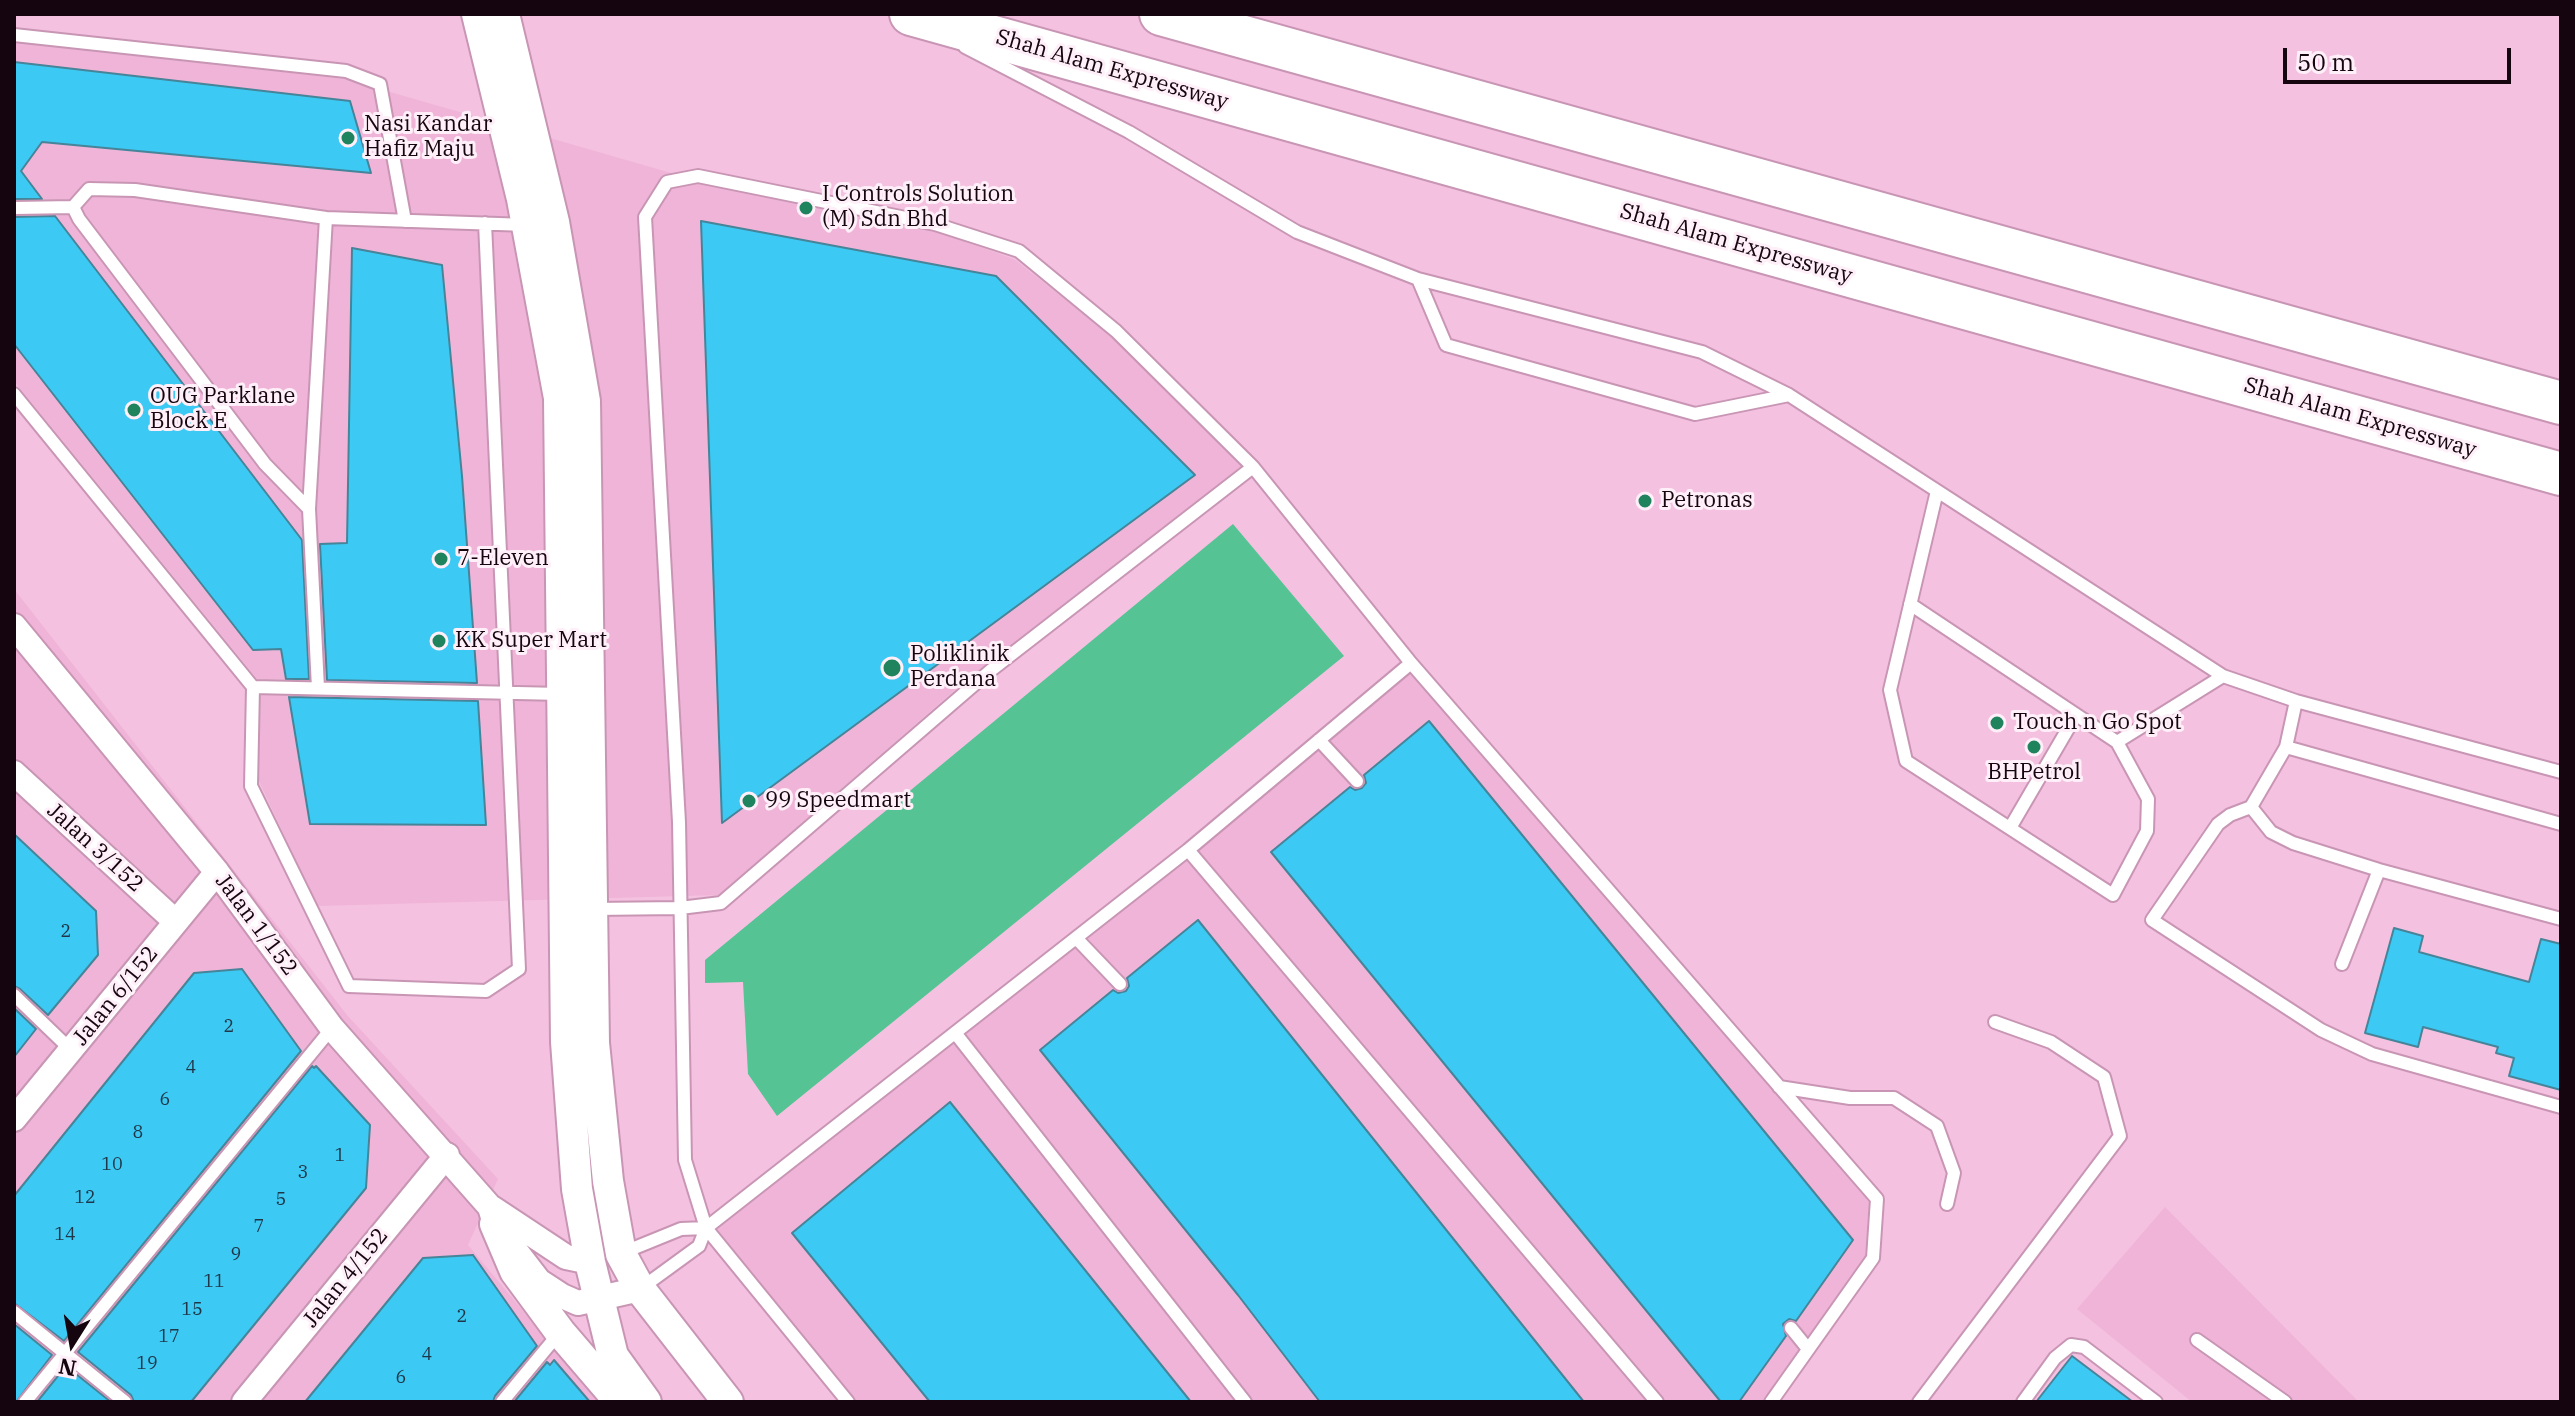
<!DOCTYPE html>
<style>
body{margin:0}
#map{position:relative;width:2575px;height:1416px;overflow:hidden;background:#f5c1e0;font-family:"IBM Plex Serif",serif}
canvas{display:block}
.frame{position:absolute;inset:0;border:16px solid #15050f;pointer-events:none}
.north{position:absolute;left:32px;top:1304px;width:80px;height:80px;-webkit-text-stroke:6px #ffeff8;paint-order:stroke;rotate:191deg;font-size:22px;font-weight:700;line-height:32px;text-align:center;color:#15050f}
.north::after{content:'';display:block;margin:auto;width:28px;height:36px;background:#15050f;clip-path:polygon(50% 0,100% 100%,50% 72%,0 100%)}
.scale{position:absolute;left:2283px;top:48px;width:228px;height:36px;box-sizing:border-box;border:4px solid #15050f;border-top:0;padding-left:10px;font-size:24px;line-height:28px;white-space:nowrap;color:#15050f;-webkit-text-stroke:6px #ffeff8;paint-order:stroke}
</style>
<div id="map">
<canvas width="2575" height="1416"></canvas>
<div class="frame"></div>
<div class="north">N</div>
<div class="scale">50 m</div>
</div>
<script>
const c = document.querySelector('canvas').getContext('2d');
c.lineJoin = 'round';
function fill(path, color) { c.fillStyle = color; c.fill(path, 'evenodd'); }
const poly = rows => new Path2D(rows.map(r => 'M' + r).join(''));
function stroke(path, color, width, dash) { c.strokeStyle = color; c.lineWidth = width; c.lineCap = dash ? 'butt' : 'round'; c.setLineDash(dash || []); c.stroke(path); }
function write(font, color, halo, rows, align = 'center') {
  c.font = font + ' "IBM Plex Serif",serif'; c.lineWidth = 6; c.setLineDash([]); c.textBaseline = 'middle'; c.strokeStyle = halo; c.fillStyle = color; for (const [text, x, y, turn = 0] of rows) {
    c.save(); c.translate(x, y); c.rotate((+turn || 0) * Math.PI / 180); c.textAlign = isNaN(turn) ? turn : align; if (halo) c.strokeText(text, 0, 0); c.fillText(text, 0, 0); c.restore();
  }
}
fill(poly([
 [14,42,345,79,699,181,934,231,1014,259,1110,335,1242,466,971,676,719,895,317,906,259,781,259,681,14,381],
 [14,589,347,1015,498,1179,468,1245,599,1402,14,1402],
 [1411,672,1869,1202,1865,1257,1763,1402,857,1402,717,1229,1211,841],
 [2165,1207,2359,1402,2192,1402,2077,1309]
]), '#efb4d7');
fill(poly([
 [1233,524,1344,656,777,1116,748,1074,743,982,705,983,705,960]
]), '#55c394');
const building = poly([
 [14,62,350,101,371,173,42,142,21,171,42,199,14,199,14,62],
 [55,216,302,540,309,679,286,679,281,649,253,650,14,344,14,217,55,216],
 [701,221,996,276,1195,475,722,823,701,221],
 [352,248,442,265,462,476,477,683,327,680,320,544,347,543,352,248],
 [289,697,478,701,486,825,310,824,289,697],
 [1429,721,1853,1240,1796,1321,1789,1319,1783,1324,1786,1336,1739,1402,1721,1402,1271,852,1350,787,1355,790,1362,788,1366,783,1364,775,1429,721],
 [14,834,96,911,98,955,48,1015,20,989,14,986,14,834],
 [1198,920,1584,1402,1320,1402,1238,1295,1040,1050,1113,990,1118,993,1126,991,1129,986,1127,978,1198,920],
 [2394,928,2423,936,2419,952,2529,982,2541,939,2561,944,2561,1090,2509,1076,2514,1058,2496,1053,2498,1047,2423,1027,2418,1047,2365,1033,2394,928],
 [242,969,301,1051,64,1341,14,1303,14,1196,194,973,242,969],
 [14,1008,36,1029,14,1057,14,1008],
 [312,1066,314,1068,316,1066,370,1125,366,1188,191,1402,134,1402,131,1395,78,1352,312,1066],
 [950,1102,1191,1402,930,1402,792,1233,950,1102],
 [473,1255,537,1346,495,1396,493,1402,305,1402,423,1258,473,1255],
 [14,1324,52,1355,16,1402,14,1402,14,1324],
 [2072,1356,2133,1402,2036,1402,2072,1356],
 [554,1360,590,1402,514,1402,547,1362,550,1365,554,1360],
 [66,1366,111,1402,37,1402,66,1366]
]);
fill(building, '#3ccaf4');
stroke(building, '#468499', 2);
const service = poly([
 [14,35,346,71,380,84,405,221],
 [965,47,1129,132,1297,232,1418,279,1702,352,1789,395,2223,676,2296,701,2561,772],
 [14,208,73,207],
 [326,218,527,225],
 [1418,279,1446,345,1695,414,1789,395],
 [14,394,253,687,251,786,349,986,486,991,519,969,485,223],
 [1937,491,1890,690,1906,761,2113,895,2147,831,2148,799,2117,742],
 [309,509,265,464,79,219,73,207,89,189,135,190,326,218,309,509,318,688],
 [1910,604,2117,742,2223,676],
 [253,687,561,694],
 [2296,701,2286,747,2251,807,2230,815,2218,824,2152,920,2321,1030,2372,1054,2561,1107],
 [1319,740,1357,781],
 [2286,747,2561,824],
 [2251,807,2271,832,2293,843,2379,870,2561,919],
 [2010,828,2076,715],
 [1188,850,1657,1402],
 [593,909,680,908,721,903,990,671,1253,467],
 [1077,939,1120,984],
 [2342,964,2379,870],
 [14,995,71,1050],
 [956,1034,1245,1402],
 [1779,1087,1850,1098,1894,1098,1937,1126,1954,1173,1947,1204],
 [622,1253,681,1229,706,1228],
 [640,1289,699,1246,706,1228,1188,850,1411,663],
 [14,1312,125,1402],
 [1791,1328,1808,1349],
 [2197,1340,2285,1402],
 [25,1402,332,1028],
 [502,1402,560,1332],
 [848,1402,706,1228,685,1160,679,822,645,217,667,182,698,176,935,224,1019,251,1116,331,1253,467,1411,663,1877,1199,1873,1258,1771,1402],
 [1919,1402,2120,1136,2104,1077,2051,1042,1995,1022],
 [2023,1402,2055,1358,2071,1345,2084,1347,2156,1402]
]);
const minor = poly([
 [14,626,217,872,332,1028,490,1207,495,1224,539,1281,562,1296,578,1303,640,1289],
 [14,773,176,922],
 [14,1119,217,872],
 [492,1208,566,1257,590,1262],
 [244,1402,447,1155]
]);
const tertiary = poly([
 [477,14,522,199,559,398,566,1042,577,1189,590,1262,613,1356,646,1402],
 [504,14,554,222,585,401,594,1043,608,1181,621,1254,640,1289,728,1402],
 [495,1224,515,1271,560,1332,620,1402]
]);
const motorway = poly([
 [911,14,2561,474],
 [1161,14,2561,403]
]);
stroke(service, '#c896b4', 16);
stroke(minor, '#c896b4', 28);
stroke(tertiary, '#c896b4', 34);
stroke(motorway, '#c896b4', 46);
stroke(service, '#fff', 12);
stroke(minor, '#fff', 24);
stroke(tertiary, '#fff', 30);
stroke(motorway, '#fff', 42);
for (const [x, y, r, color] of [
 [348,138,8,"#1f835d"],
 [806,208,8,"#1f835d"],
 [134,410,8,"#1f835d"],
 [1645,501,8,"#1f835d"],
 [441,559,8,"#1f835d"],
 [439,641,8,"#1f835d"],
 [892,668,10,"#1f835d"],
 [1997,723,8,"#1f835d"],
 [2034,747,8,"#1f835d"],
 [749,801,8,"#1f835d"]
]) { const dot = new Path2D(); dot.arc(x, y, r, 0, 2 * Math.PI); c.fillStyle = color; c.fill(dot); stroke(dot, '#ffeff8', 3); }
write('18px', '#1f3648', null, [
 ["2",66,932],
 ["2",229,1027],
 ["4",191,1068],
 ["6",165,1100],
 ["8",138,1133],
 ["1",340,1156],
 ["10",112,1165],
 ["3",303,1173],
 ["12",85,1198],
 ["5",281,1200],
 ["7",259,1227],
 ["14",65,1235],
 ["9",236,1255],
 ["11",214,1282],
 ["15",192,1310],
 ["2",462,1317],
 ["17",169,1337],
 ["4",427,1355],
 ["19",147,1364],
 ["6",401,1378]
]);
write('22px', '#15050f', '#ffeff8', [
 ["Shah Alam Expressway",1112,70,16],
 ["Shah Alam Expressway",1736,244,16],
 ["Shah Alam Expressway",2360,418,16],
 ["Jalan 3/152",95,848,42],
 ["Jalan 1/152",256,925,53],
 ["Jalan 6/152",116,996,-51],
 ["Jalan 4/152",346,1278,-51]
]);
write('22px', '#15050f', '#ffeff8', [
 ["Nasi Kandar",364,125],
 ["Hafiz Maju",364,150],
 ["I Controls Solution",822,195],
 ["(M) Sdn Bhd",822,220],
 ["OUG Parklane",150,397],
 ["Block E",150,422],
 ["Petronas",1661,501],
 ["7-Eleven",457,559],
 ["KK Super Mart",455,641],
 ["Poliklinik",910,655],
 ["Perdana",910,680],
 ["Touch n Go Spot",2013,723],
 ["BHPetrol",2034,773,"center"],
 ["99 Speedmart",765,801]
], 'left');
</script>
